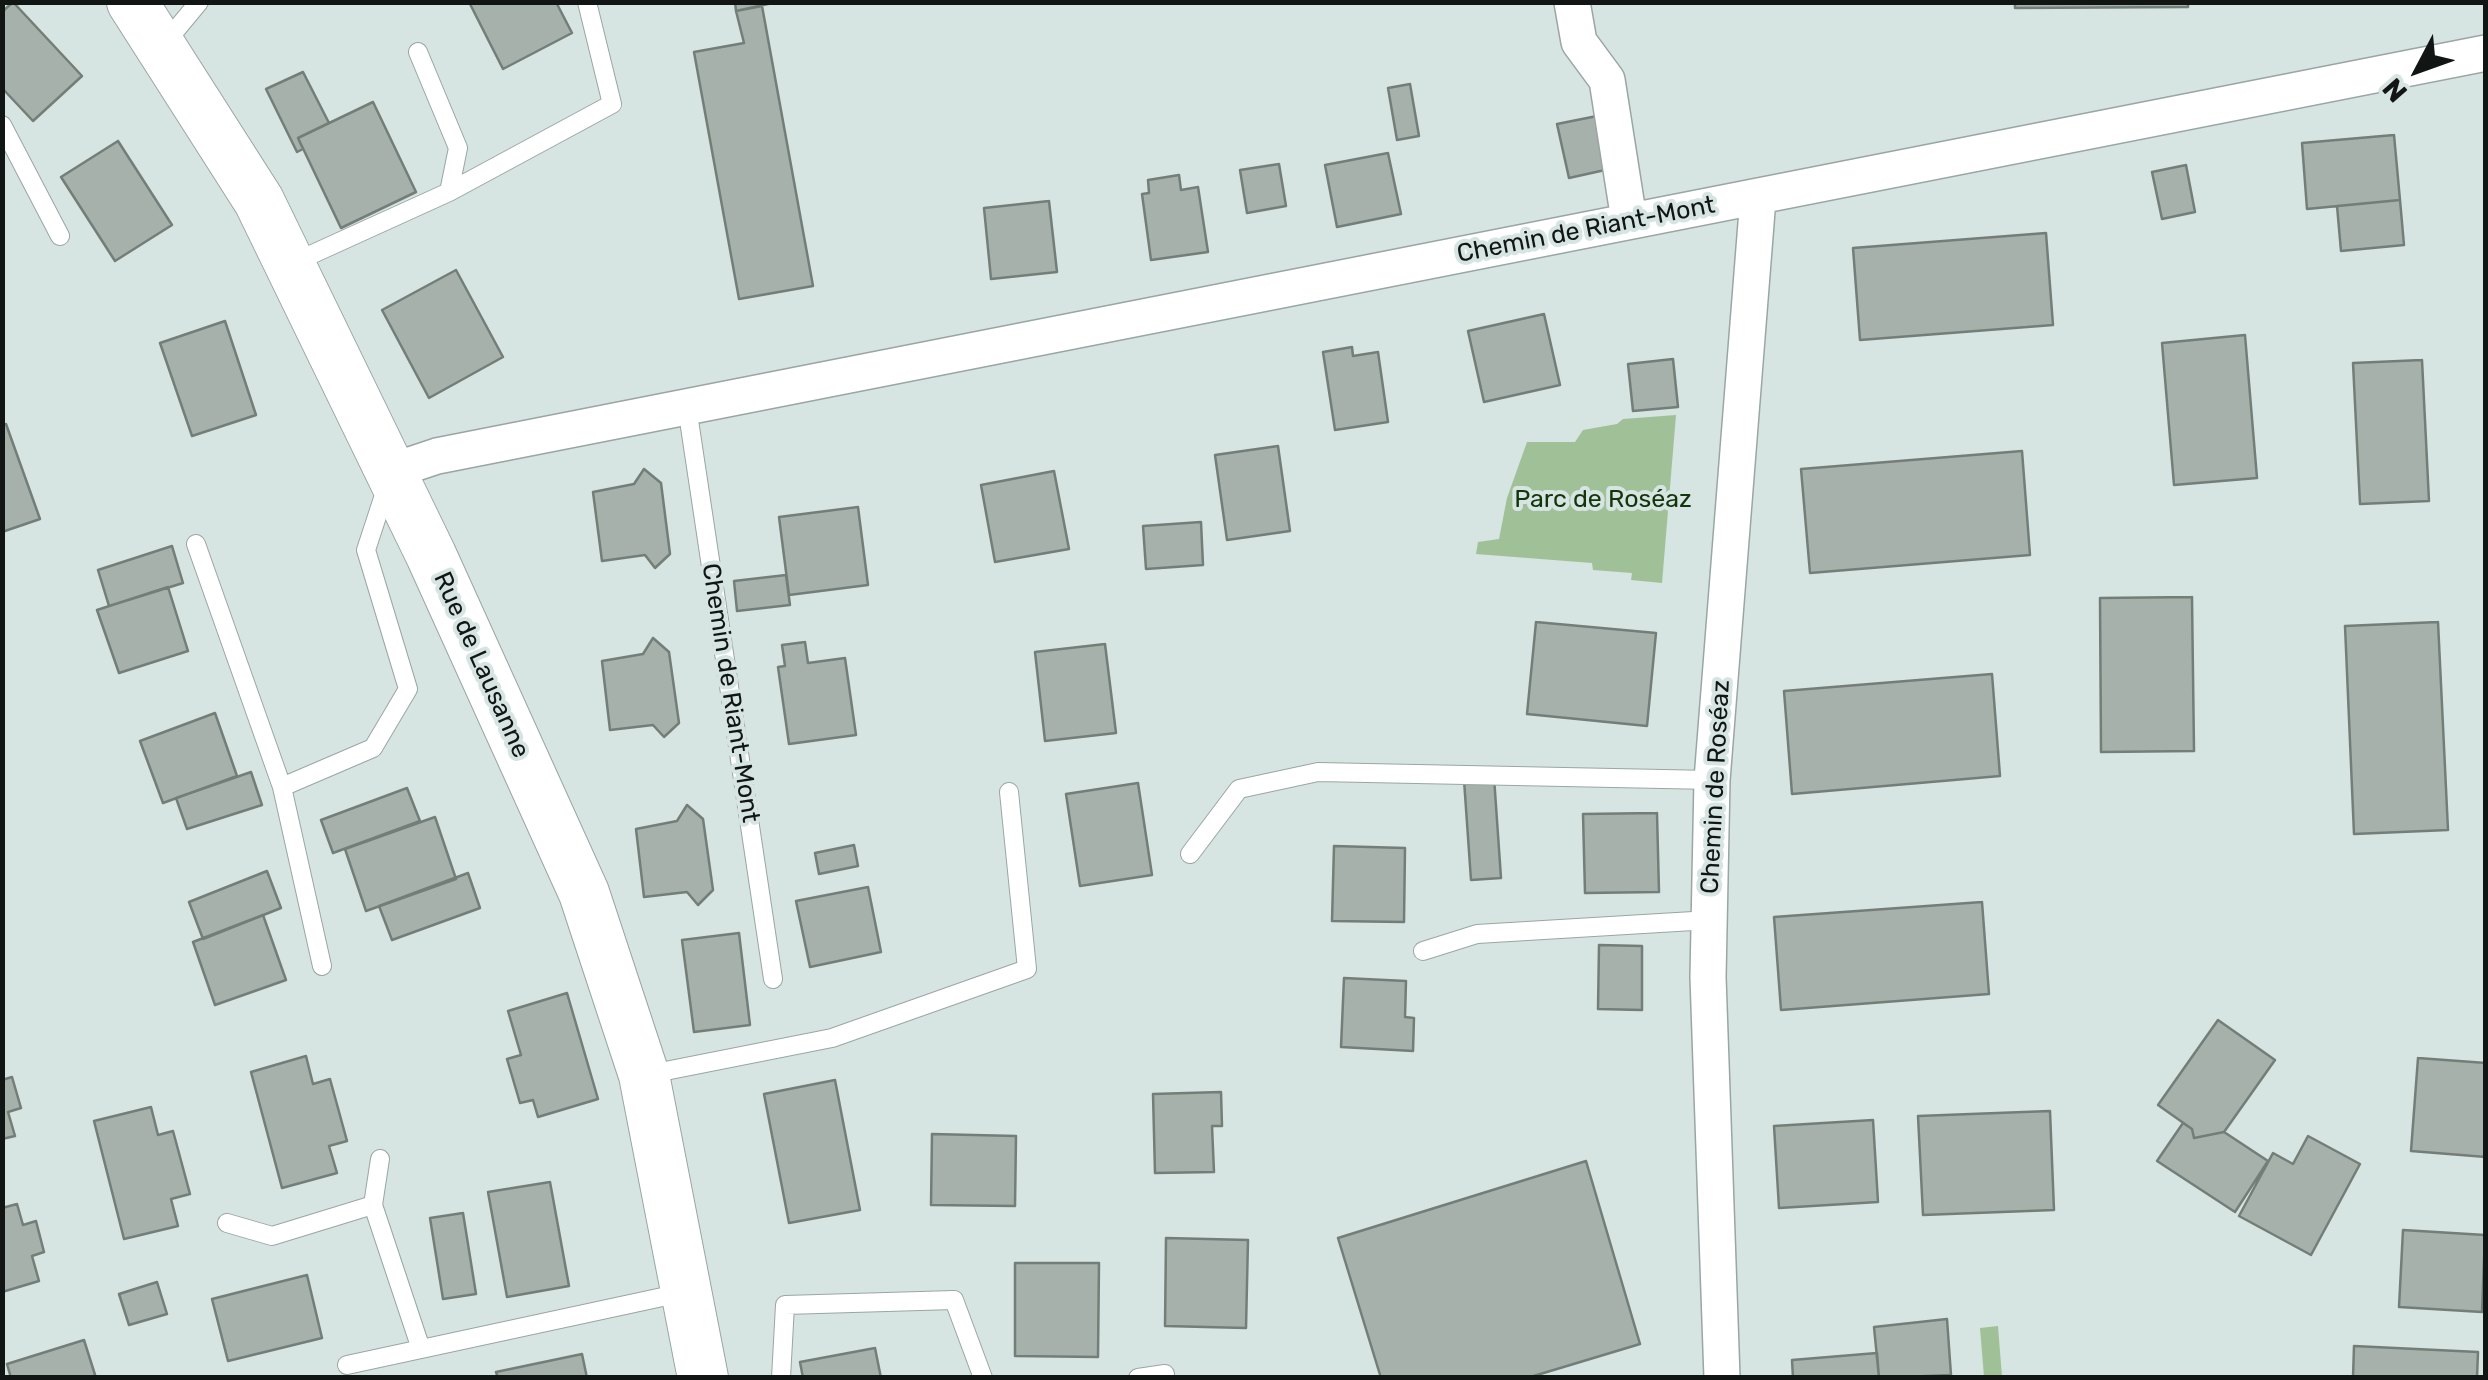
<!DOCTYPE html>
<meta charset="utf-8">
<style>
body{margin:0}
#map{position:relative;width:2488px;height:1380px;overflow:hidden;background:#d6e4e2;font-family:Rubik,sans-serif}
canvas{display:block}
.frame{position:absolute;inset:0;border:5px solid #111615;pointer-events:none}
.north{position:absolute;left:2368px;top:20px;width:100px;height:100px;-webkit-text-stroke:8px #d6e4e2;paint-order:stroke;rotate:229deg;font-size:28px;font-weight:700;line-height:40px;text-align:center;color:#111615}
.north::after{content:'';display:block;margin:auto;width:35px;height:45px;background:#111615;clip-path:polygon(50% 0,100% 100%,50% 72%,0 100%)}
</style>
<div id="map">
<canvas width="2488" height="1380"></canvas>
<div class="frame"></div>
<div class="north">N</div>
</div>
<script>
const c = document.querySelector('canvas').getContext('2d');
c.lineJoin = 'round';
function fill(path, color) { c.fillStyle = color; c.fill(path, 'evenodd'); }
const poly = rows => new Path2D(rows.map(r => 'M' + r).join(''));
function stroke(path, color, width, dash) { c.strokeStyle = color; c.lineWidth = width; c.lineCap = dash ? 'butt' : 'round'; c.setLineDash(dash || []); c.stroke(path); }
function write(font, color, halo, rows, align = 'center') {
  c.font = font + ' Rubik,sans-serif'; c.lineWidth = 8; c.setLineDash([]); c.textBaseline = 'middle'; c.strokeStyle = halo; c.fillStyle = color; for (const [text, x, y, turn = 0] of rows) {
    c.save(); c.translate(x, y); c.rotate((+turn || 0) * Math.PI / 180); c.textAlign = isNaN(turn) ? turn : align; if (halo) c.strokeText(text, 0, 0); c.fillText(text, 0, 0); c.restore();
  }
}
fill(poly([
 [1676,415,1662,583,1631,580,1632,573,1593,570,1592,563,1476,554,1478,542,1499,539,1507,498,1527,442,1575,442,1583,430,1617,424,1623,419],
 [1998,1326,2002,1377,1984,1377,1980,1328]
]), '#a0c098');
const building = poly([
 [13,2,82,76,33,121,2,88,2,12,13,2],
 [469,2,556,2,572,33,503,69,469,2],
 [735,2,777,2,736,11,735,2],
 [2015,2,2188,2,2188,7,2015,8,2015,2],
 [762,6,813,286,739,299,694,52,744,43,736,11,762,6],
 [303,72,329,123,298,138,303,149,297,152,266,89,303,72],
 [1410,84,1419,136,1397,140,1388,88,1410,84],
 [373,102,416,192,341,228,298,138,373,102],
 [1602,115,1614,168,1569,178,1557,124,1602,115],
 [2394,135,2400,200,2307,209,2302,143,2394,135],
 [118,141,172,225,115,261,61,177,118,141],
 [1388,153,1401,214,1337,227,1325,165,1388,153],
 [1279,164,1286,206,1247,213,1240,170,1279,164],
 [2186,165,2195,212,2162,219,2152,172,2186,165],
 [1179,175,1181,190,1198,187,1208,252,1151,260,1142,194,1149,193,1148,180,1179,175],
 [2400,200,2404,245,2341,251,2337,206,2400,200],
 [1049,201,1057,272,991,279,984,208,1049,201],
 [2046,233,2053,325,1860,340,1853,248,2046,233],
 [456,270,503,357,429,398,382,310,456,270],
 [1544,314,1560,385,1484,402,1468,331,1544,314],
 [225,321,256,415,192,436,160,343,225,321],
 [2245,335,2257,478,2174,485,2162,343,2245,335],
 [1352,347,1353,356,1378,352,1388,422,1335,430,1323,352,1352,347],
 [1673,359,1678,407,1633,411,1628,364,1673,359],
 [2422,360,2429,501,2360,504,2353,363,2422,360],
 [6,424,40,519,2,532,2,426,6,424],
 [1278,446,1290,531,1227,540,1215,455,1278,446],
 [2022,451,2030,555,1810,573,1801,469,2022,451],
 [644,469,661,483,670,554,655,568,645,555,602,561,593,492,634,484,644,469],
 [1054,471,1069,549,995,562,981,485,1054,471],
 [858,507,868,585,789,595,779,517,858,507],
 [1201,522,1203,565,1146,569,1143,526,1201,522],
 [172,546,183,583,109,606,98,570,172,546],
 [786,575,790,605,737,611,734,581,786,575],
 [168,587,188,651,119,673,97,610,168,587],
 [2192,597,2194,751,2101,752,2100,598,2192,597],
 [1536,622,1656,633,1647,726,1527,714,1536,622],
 [2438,622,2448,830,2354,834,2345,626,2438,622],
 [653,638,669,652,679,723,664,737,653,725,610,730,602,661,643,654,653,638],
 [805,642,808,663,845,658,856,735,789,744,778,667,785,666,782,645,805,642],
 [1105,644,1116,733,1045,741,1035,652,1105,644],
 [1992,674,2000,776,1792,794,1784,691,1992,674],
 [215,713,237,776,163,803,140,741,215,713],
 [251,772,262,805,187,829,176,798,251,772],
 [1494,777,1501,878,1471,880,1464,780,1494,777],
 [1138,783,1152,875,1080,886,1066,794,1138,783],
 [407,788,420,821,333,853,321,820,407,788],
 [687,805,703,819,713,890,698,905,687,892,644,897,636,829,677,821,687,805],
 [1657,813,1659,892,1585,893,1583,814,1657,813],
 [435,817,456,879,366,911,345,849,435,817],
 [854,845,858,866,819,874,815,853,854,845],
 [1334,846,1405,848,1404,922,1332,921,1334,846],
 [267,871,281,908,203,939,189,902,267,871],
 [468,873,480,908,392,940,379,906,468,873],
 [868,887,881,952,810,967,796,901,868,887],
 [1982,902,1989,994,1781,1010,1774,917,1982,902],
 [263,915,286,980,215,1005,193,942,263,915],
 [739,933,750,1025,694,1032,682,940,739,933],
 [1599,945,1642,946,1642,1010,1598,1009,1599,945],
 [1344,978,1406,981,1405,1017,1414,1018,1413,1051,1341,1047,1344,978],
 [567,993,598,1099,538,1117,533,1100,520,1103,507,1059,521,1055,508,1011,567,993],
 [2218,1020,2275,1060,2224,1132,2194,1138,2192,1129,2158,1105,2218,1020],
 [306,1056,313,1084,330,1079,347,1141,329,1146,337,1173,282,1188,251,1072,306,1056],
 [2418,1058,2486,1063,2486,1157,2411,1151,2418,1058],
 [12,1077,21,1108,8,1112,15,1136,2,1139,2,1080,12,1077],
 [835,1080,860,1210,789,1223,764,1094,835,1080],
 [1221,1092,1222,1126,1212,1126,1214,1172,1155,1173,1153,1094,1221,1092],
 [151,1107,158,1135,173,1131,190,1194,171,1199,178,1226,124,1239,94,1121,151,1107],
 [2050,1111,2054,1210,1923,1215,1918,1116,2050,1111],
 [1873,1120,1878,1202,1779,1208,1774,1126,1873,1120],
 [2183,1123,2192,1129,2194,1138,2224,1132,2268,1161,2235,1212,2157,1161,2183,1123],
 [932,1134,1016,1136,1015,1206,931,1205,932,1134],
 [2308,1136,2360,1164,2311,1255,2239,1216,2273,1153,2293,1164,2308,1136],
 [1586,1161,1640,1344,1527,1378,1381,1378,1338,1238,1586,1161],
 [550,1182,569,1286,507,1297,488,1192,550,1182],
 [17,1204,23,1225,36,1221,44,1252,32,1256,39,1281,2,1292,2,1208,17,1204],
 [463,1213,476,1294,443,1299,430,1218,463,1213],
 [2403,1230,2485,1235,2482,1312,2399,1307,2403,1230],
 [1166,1238,1248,1240,1246,1328,1165,1326,1166,1238],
 [1015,1263,1099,1263,1098,1357,1015,1356,1015,1263],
 [307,1275,322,1338,228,1361,212,1299,307,1275],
 [157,1282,167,1314,129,1325,119,1294,157,1282],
 [1947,1319,1951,1375,1879,1378,1874,1327,1947,1319],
 [84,1340,96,1378,11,1378,7,1364,84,1340],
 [2354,1346,2478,1352,2477,1378,2353,1378,2354,1346],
 [875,1348,881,1378,803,1378,800,1362,875,1348],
 [1877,1353,1879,1378,1793,1378,1792,1360,1877,1353],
 [582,1354,587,1378,498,1378,496,1372,582,1354]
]);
fill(building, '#a6b1ab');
stroke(building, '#747e78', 2.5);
const lane = poly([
 [165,43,199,2],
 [418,52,458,148,449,192],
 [2,125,60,236],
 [295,262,449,192,612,104,587,2],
 [687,407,773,979],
 [196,544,282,787],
 [1190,854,1239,789,1318,772,1712,780],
 [1423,951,1477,934,1710,920],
 [322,966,282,787,373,748,408,689,366,550,387,486],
 [645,1075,832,1038,1027,969,1009,792],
 [373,1205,380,1159],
 [227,1223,272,1236,373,1205,421,1349],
 [347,1365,681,1293],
 [781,1378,785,1305,954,1300,983,1378],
 [1138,1378,1165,1374]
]);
const street = poly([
 [1572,2,1579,42,1607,80,1629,220],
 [389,472,437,456,2486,53],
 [1722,1378,1708,977,1712,780,1758,198]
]);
const secondary = poly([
 [132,2,259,201,431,555,584,893,644,1075,703,1378]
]);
stroke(lane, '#9aa6a4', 20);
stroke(street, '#9aa6a4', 38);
stroke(secondary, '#9aa6a4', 52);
stroke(lane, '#fff', 18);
stroke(street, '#fff', 35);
stroke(secondary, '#fff', 50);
write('25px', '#111615', '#d6e4e2', [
 ["Chemin de Riant-Mont",1586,230,-11],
 ["Rue de Lausanne",481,665,66],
 ["Chemin de Riant-Mont",730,693,81],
 ["Chemin de Roséaz",1716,787,-87]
]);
write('25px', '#13350a', '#d6e4e2', [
 ["Parc de Roséaz",1603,500]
]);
</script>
